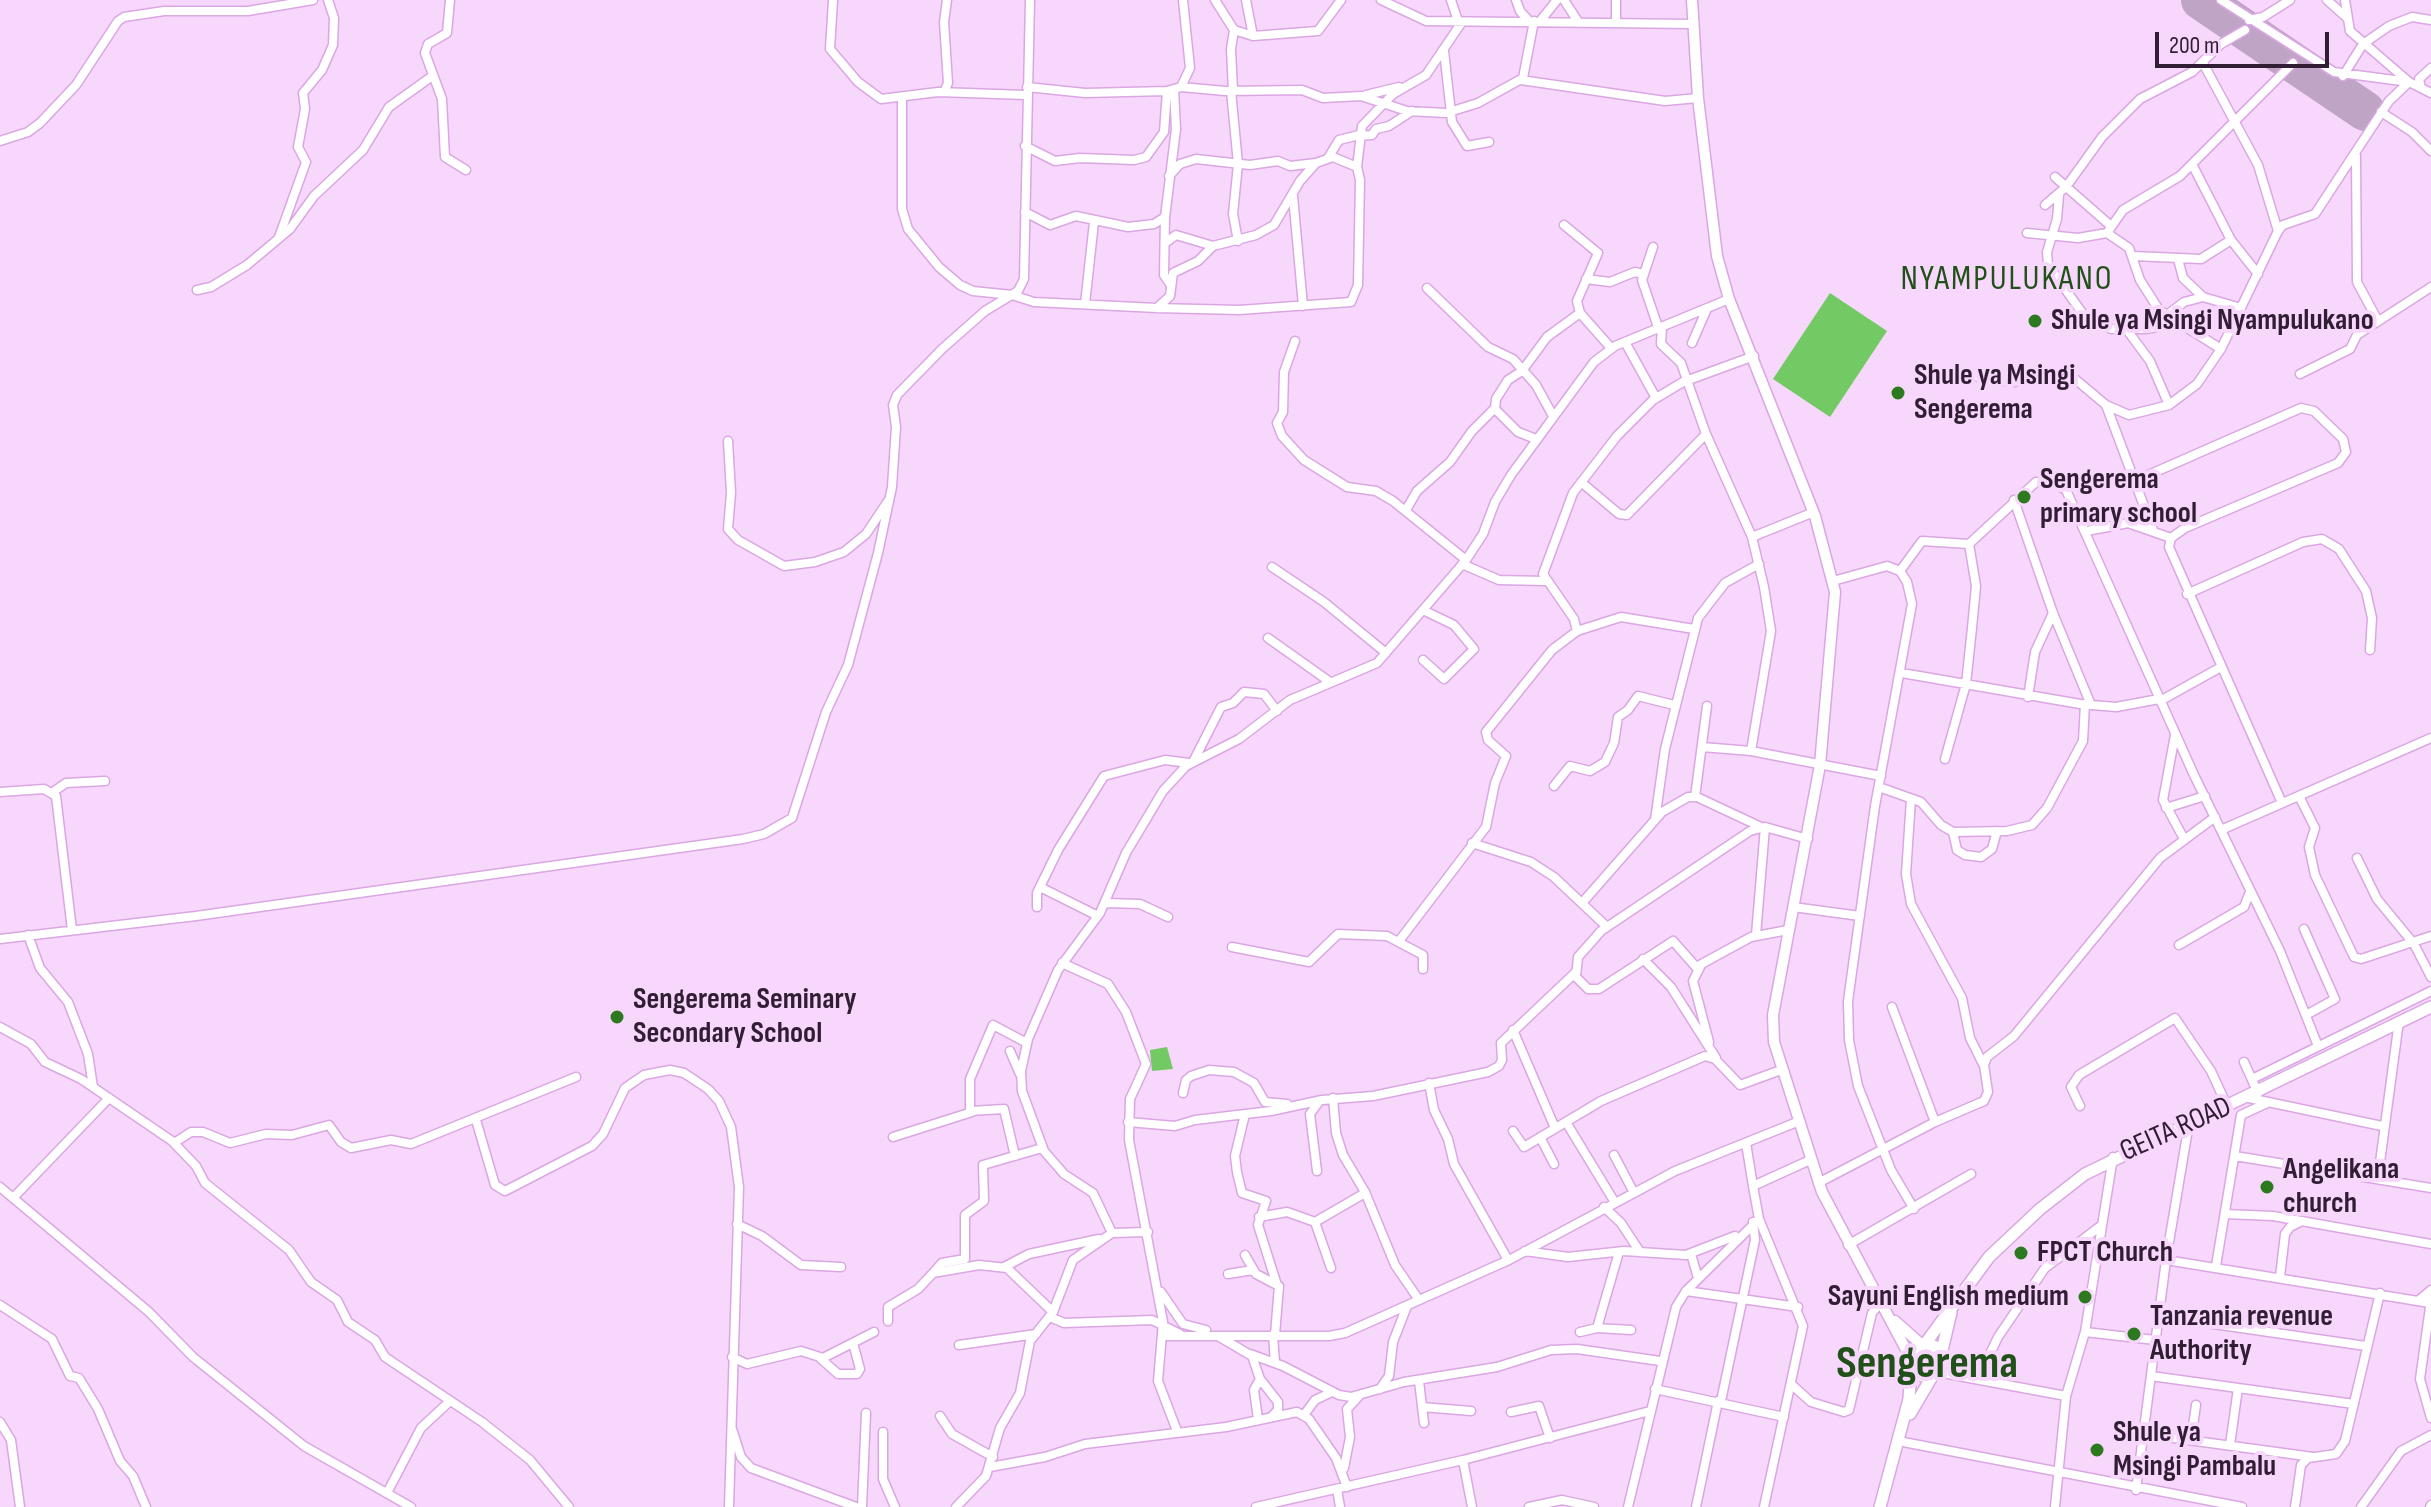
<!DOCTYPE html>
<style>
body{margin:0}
#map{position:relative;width:2431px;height:1507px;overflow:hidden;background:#f7d7fc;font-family:"Sofia Sans Condensed",sans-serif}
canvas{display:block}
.scale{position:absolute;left:2155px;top:32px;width:174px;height:36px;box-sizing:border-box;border:4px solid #311d34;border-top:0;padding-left:10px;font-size:24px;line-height:28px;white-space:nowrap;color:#311d34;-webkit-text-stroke:6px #f7d7fc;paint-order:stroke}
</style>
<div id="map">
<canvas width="2431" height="1507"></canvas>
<div class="scale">200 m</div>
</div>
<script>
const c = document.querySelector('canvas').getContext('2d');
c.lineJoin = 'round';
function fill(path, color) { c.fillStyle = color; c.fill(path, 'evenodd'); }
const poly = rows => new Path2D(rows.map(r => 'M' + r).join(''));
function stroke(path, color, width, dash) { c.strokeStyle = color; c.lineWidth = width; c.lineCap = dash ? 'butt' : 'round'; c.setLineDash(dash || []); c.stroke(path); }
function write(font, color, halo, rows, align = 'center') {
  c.font = font + ' "Sofia Sans Condensed",sans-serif'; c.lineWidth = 8; c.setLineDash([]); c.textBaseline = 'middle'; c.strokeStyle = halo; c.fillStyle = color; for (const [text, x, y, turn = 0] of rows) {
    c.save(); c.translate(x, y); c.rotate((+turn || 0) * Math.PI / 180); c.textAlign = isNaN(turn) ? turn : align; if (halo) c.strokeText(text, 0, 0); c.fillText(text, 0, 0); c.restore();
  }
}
fill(poly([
 [1830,293,1887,331,1830,417,1773,379],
 [1167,1047,1173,1069,1152,1071,1150,1050]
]), '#73ca64');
stroke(poly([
 [2201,0,2365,111]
]), '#c0a4c5', 40);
const minor = poly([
 [450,0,447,33,428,44,425,53,442,99,445,157,466,170],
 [833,0,830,49,858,82,881,99,938,92,1026,95],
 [1215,0,1234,30,1253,36,1318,31,1341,0],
 [1246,0,1253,36],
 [1381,0,1426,21,1693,24],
 [1451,0,1458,21],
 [1516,0,1520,11,1529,21],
 [1564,0,1577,20],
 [1616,0,1616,20],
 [2221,0,2334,72,2409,82,2431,93],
 [2327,0,2346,17],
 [1541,20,1557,0],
 [2249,20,2263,17,2290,0],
 [1444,51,1452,122,1467,146,1489,142],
 [2203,63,2258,165,2278,231],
 [2343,76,2363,44,2389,26,2412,17,2431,20],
 [1521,80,1665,101,1698,98],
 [1027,87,1085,93,1167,91,1181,87,1190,68,1183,0],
 [1181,87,1225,91,1302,90,1323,98,1361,96,1407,111,1446,113,1478,103,1523,78,1534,21],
 [2421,88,2419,79,2431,68],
 [1231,91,1238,164,1233,214,1238,241],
 [1233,91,1231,49,1234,30],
 [944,92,948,83,944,22,947,0],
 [1366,95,1399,87],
 [902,98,902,209,908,229,939,267,960,285,973,291,1012,295,1034,302,1157,308,1239,310,1351,302,1358,285,1360,180,1357,167,1333,157,1316,163,1300,181,1274,225,1256,235,1213,246,1198,261,1173,273,1170,296,1157,308],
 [2381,112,2412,132,2431,151],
 [1359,136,1372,135,1376,129,1389,126,1412,111],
 [0,141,28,132,40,123,76,85,118,21,124,17,164,11,248,11,313,0],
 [1025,146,1055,161,1080,158,1134,160,1146,157,1164,132,1167,91],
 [2356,156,2357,282,2378,321],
 [1328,158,1339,140,1359,135],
 [2192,164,2231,240,2258,274],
 [1357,167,1362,126,1393,94,1426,75,1462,22],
 [1169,176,1180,164,1196,159,1250,165,1278,161,1290,166,1316,163],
 [2055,177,2111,226],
 [2059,195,2057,219,2047,252,2048,265,2083,314,2111,329,2146,329,2178,323],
 [1293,196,1303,306],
 [2045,205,2066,187,2102,137,2140,99,2192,72,2221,44,2245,30],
 [1025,212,1050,225,1076,216,1128,227,1154,224,1165,217],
 [1564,225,1598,253,1577,301,1580,313,1611,348],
 [2027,233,2078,238,2107,233,2123,210,2180,176,2293,63],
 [2107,233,2129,248,2140,280,2159,310,2221,349],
 [279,237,306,162,298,147,305,109,303,93,322,70,333,45,334,18,328,0],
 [1165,243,1176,235,1213,246],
 [1653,247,1642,280,1659,330],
 [2134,256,2201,259,2231,240],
 [2178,259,2183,278,2203,297],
 [1586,279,1610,282,1635,272,1643,274],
 [1170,284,1164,275,1165,217,1176,129,1174,89],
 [1427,288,1488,347,1513,359,1536,385,1553,416],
 [197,290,211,287,247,265,290,229,314,196,363,150,389,107,431,77],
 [1085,304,1094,222],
 [2167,315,2184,302,2203,297,2241,308],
 [1662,328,1661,344,1681,363,1706,434,1752,537,1764,587,1771,631,1751,751],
 [2127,330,2150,361,2169,405],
 [1295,341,1284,372,1283,412,1277,423,1282,436,1304,460,1347,487,1376,491,1393,501,1466,560],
 [1625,342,1656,398],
 [1692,343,1706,311],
 [2300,374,2350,349,2357,335,2431,287],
 [1969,375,2009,382,2075,379,2106,405,2129,415,2169,405,2197,384,2221,349,2278,231,2283,225,2315,214,2389,101,2409,82,2350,31,2345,0],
 [2106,405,2153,530],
 [1536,439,1518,432,1495,409,1496,399,1508,380,1522,371,1547,337,1580,313],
 [728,441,731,493,728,529,738,540,784,566,815,562,844,552,866,534,888,501],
 [2137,480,2301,408,2314,411,2343,439,2346,452,2338,463,2185,528,2171,538,2169,547,2282,803],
 [1581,482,1619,514,1627,515,1706,434],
 [2014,500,2053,613,2091,705],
 [1406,510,1417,491,1450,462,1472,431,1495,408],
 [2087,531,2128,523,2171,538],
 [1752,537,1814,512],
 [1462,564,1499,580,1545,581],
 [1272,567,1324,602,1386,653],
 [1900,571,1922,541,1969,544,2036,482,2055,483,2066,490,2194,775,2280,951,2318,1046],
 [1833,581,1887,566,1900,571,1907,582,1912,604,1875,806,1848,1001,1849,1040,1858,1086,1891,1170,1914,1209],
 [2187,594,2303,542,2322,539,2339,549,2366,591,2372,618,2370,650],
 [1577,631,1574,619,1543,574,1573,493,1617,436,1653,400,1683,382,1754,356],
 [1268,638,1330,682],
 [1423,660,1444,679,1474,649,1454,625,1425,611],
 [1902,673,2080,704,2116,707,2159,699],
 [2028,697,2035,652,2053,613],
 [2160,701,2221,667],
 [2175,735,2163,800,2184,839],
 [1702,747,1751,751,1881,776],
 [1945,759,1966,684,1972,628,1976,586,1969,544],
 [1194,760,1221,707,1233,703,1244,692,1264,694,1277,711],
 [1554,786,1570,766,1590,771,1605,762,1614,743,1618,717,1628,710,1638,696,1674,705],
 [1879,787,1921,802,1941,825,1953,832,2007,831,2032,825,2047,808,2083,741,2085,704],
 [0,792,44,789,56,796,72,930],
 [53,792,66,783,105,781],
 [2299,796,2315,828,2309,847,2315,875,2354,957,2361,959,2431,936],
 [1695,797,1707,706],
 [1911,799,1906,874,1911,904,1962,998,1970,1038,1983,1064],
 [2166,808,2205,796],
 [1655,820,1665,749,1698,618,1725,583,1759,564],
 [2221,830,2431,738],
 [1953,832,1957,850,1965,855,1981,857,1992,849,1997,831],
 [1472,843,1531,862,1554,877,1607,927],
 [2357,858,2377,899,2414,944,2431,977],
 [1040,887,1098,916],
 [1106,903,1140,904,1168,917],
 [1582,903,1662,812,1688,797,1697,797,1761,827],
 [1037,907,1037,893,1058,850,1104,776,1165,760,1189,763],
 [1793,907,1860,916],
 [2304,929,2335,999,2306,1015],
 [1788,930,1751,937,1696,967,1673,941,1599,989,1588,989,1576,977,1578,957,1601,931,1750,831,1765,827,1808,839],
 [28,935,40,968,68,1002,88,1054,93,1087],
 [1756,935,1765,827],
 [0,939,196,916,743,839,764,834,792,818,826,712,848,665,878,553,892,487,896,427,893,405,897,395,942,349,985,311,1018,291,1024,279,1030,0],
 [1399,941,1486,827,1495,783,1506,756,1488,740,1486,732,1552,650,1577,631,1621,617,1694,629],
 [2179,945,2244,907,2250,892],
 [1232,947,1309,962,1338,934,1387,936,1423,955,1423,969],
 [1643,959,1671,987,1716,1058],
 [1062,963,1108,984,1126,1012,1146,1064,1130,1099,1129,1140,1163,1322,1158,1381,1177,1431],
 [1701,965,1693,981,1709,1042],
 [1892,1007,1935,1122],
 [0,1027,31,1044,45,1062,81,1079,172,1141,196,1166,205,1183,289,1250,311,1282,337,1300,348,1322,375,1340,385,1357,482,1422,530,1460,569,1507],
 [1513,1030,1555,1128],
 [1010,1051,1020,1074],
 [2244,1062,2258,1093],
 [2252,1079,2431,991],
 [1429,1083,1434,1110,1448,1139,1454,1164,1508,1260],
 [1183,1093,1186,1080,1191,1076,1209,1070,1234,1072,1254,1083,1265,1102,1287,1104],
 [1333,1098,1336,1133,1343,1155,1365,1192,1395,1265,1419,1300],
 [2249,1098,2382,1126],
 [2080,1106,2071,1087,2079,1075,2175,1018,2211,1071,2227,1106],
 [1245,1114,1235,1156,1237,1172,1242,1193,1266,1201,1258,1225,1276,1282],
 [476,1120,495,1185,505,1191,592,1146,603,1134,625,1088,644,1075,670,1070,684,1073,708,1089,719,1101,731,1127,739,1187,729,1507],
 [1128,1122,1175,1126,1195,1120,1271,1111,1322,1100,1373,1096,1488,1072,1499,1066,1502,1060,1501,1043,1576,972],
 [1566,1122,1614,1201],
 [1513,1131,1524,1147,1601,1101,1705,1056,1715,1059,1740,1085,1781,1070],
 [893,1137,972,1112],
 [1540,1137,1554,1164],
 [174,1143,191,1132,203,1132,230,1143,266,1134,292,1135,329,1125,341,1142,351,1148,391,1140,411,1144,576,1077],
 [1746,1143,1753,1186],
 [1614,1155,1633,1191],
 [1015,1156,1004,1109,970,1111,970,1079,993,1025,1027,1043],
 [2235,1156,2431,1188],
 [1317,1171,1310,1114,1318,1103],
 [2378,1177,2399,1021],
 [1818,1183,1935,1122,1984,1101,1988,1092,1984,1065,1987,1057,2014,1036,2160,858,2215,817],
 [0,1187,149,1312,193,1357,304,1446,411,1507],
 [13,1198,109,1098],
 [1604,1207,1621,1223,1640,1252],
 [2225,1214,2273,1216,2431,1244],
 [1259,1217,1287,1212,1315,1222],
 [737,1224,762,1236,801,1265,841,1267],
 [1112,1233,1093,1193,1064,1174,1044,1151,1022,1091,1021,1071,1028,1039,1058,970,1100,913,1126,853,1163,791,1186,766,1239,739,1290,700,1377,663,1466,560,1483,534,1495,502,1511,475,1594,362,1615,346,1729,299],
 [1848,1245,1971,1174],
 [1525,1251,1568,1257,1624,1251,1686,1255,1735,1236],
 [1691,1254,1698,1278],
 [1245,1255,1256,1274,1279,1286,1275,1335],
 [2166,1260,2430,1303],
 [2216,1266,2241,1115,2267,1103],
 [1004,1267,1029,1254,1099,1239],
 [1331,1268,1315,1222,1365,1193],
 [934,1272,942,1263,965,1259,965,1215,984,1201,983,1165,1042,1148],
 [1228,1274,1253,1270],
 [2280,1277,2285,1234,2290,1227,2302,1221],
 [1686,1291,1798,1307],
 [1161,1292,1183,1324,1206,1330],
 [2431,1300,2420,1379,2431,1418],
 [2418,1301,2431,1290],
 [0,1305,52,1339,70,1376,79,1378,98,1409,120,1461,133,1476,146,1507],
 [2158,1316,2366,1346],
 [1050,1317,1064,1323,1152,1320,1180,1334],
 [888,1321,888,1307,918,1289,933,1273,979,1265,1007,1268,1053,1312],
 [1597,1328,1631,1330],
 [1580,1332,1597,1328,1619,1252],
 [2085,1332,2155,1340],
 [1273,1335,1275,1363],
 [1162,1336,1329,1336,1345,1333,1509,1260,1675,1171,1797,1122],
 [1218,1336,1252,1356,1260,1379,1278,1402,1278,1410,1272,1416],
 [959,1345,1036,1334],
 [1250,1354,1283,1366,1339,1395,1351,1397,1404,1382,1497,1367,1551,1350,1577,1349,1660,1361],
 [732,1357,747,1364,801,1351,823,1358,874,1332],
 [820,1358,838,1374,857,1374,860,1369,853,1343],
 [1942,1358,1969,1375],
 [1937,1372,2066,1396],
 [2151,1376,2354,1404],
 [1978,1379,1998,1337,2045,1268,2102,1225],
 [1419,1381,1424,1423],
 [1791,1384,1811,1402,1844,1412,1849,1410,1872,1313,1881,1302],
 [1380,1389,1389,1376,1393,1342,1407,1306],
 [1655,1389,1784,1417],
 [1721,1401,1755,1240,1753,1222],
 [1422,1407,1471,1411],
 [1511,1412,1539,1406,1550,1438],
 [1304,1415,1315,1400,1332,1392],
 [940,1416,952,1434,993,1457],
 [1258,1419,1254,1390,1260,1379],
 [0,1422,11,1440,20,1507],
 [732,1429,741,1457,751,1468,856,1507],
 [883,1432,883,1479,895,1507],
 [2144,1434,2313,1457],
 [2191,1440,2196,1405],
 [1898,1441,2242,1507],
 [2230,1445,2238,1388],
 [1463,1460,1472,1507],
 [990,1467,1045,1457,1085,1444,1226,1427,1297,1412,1309,1419,1336,1458,1347,1487],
 [1344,1468,1350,1437,1347,1409,1359,1396],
 [1337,1489,1340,1507],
 [2136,1490,2166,1260,2189,1123],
 [387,1493,421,1428,450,1401],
 [862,1507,866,1413],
 [956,1507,986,1476,1000,1428,1020,1393,1030,1341,1053,1312,1073,1260,1112,1233,1148,1232],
 [1256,1507,1463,1460,1650,1411],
 [1529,1507,1562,1500,1594,1507],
 [1628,1507,1676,1307,1686,1291,1759,1219],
 [1696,1507,1718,1401],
 [1764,1507,1803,1326,1759,1219,1753,1186,1810,1160],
 [2055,1507,2066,1396,2085,1332,2113,1157],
 [2295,1507,2301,1465,2308,1458,2336,1454,2345,1441,2380,1293],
 [2361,1507,2401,1451,2431,1435],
 [2430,1507,2431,1505]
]);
const major = poly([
 [1692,0,1698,98,1717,256,1729,299,1815,516,1835,592,1820,765,1773,1015,1774,1042,1822,1192,1910,1357],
 [1895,1321,1922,1345]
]);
const highway = poly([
 [1925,1344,1989,1257,2040,1209,2085,1174,2431,1007],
 '1910 1360a16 16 0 1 1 32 0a16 16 0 1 1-32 0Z',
 [1941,1355,1951,1312],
 [1910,1414,1933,1375],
 [1880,1507,1909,1399,1911,1367]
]);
stroke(minor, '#daa7e3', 11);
stroke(major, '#daa7e3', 13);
stroke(highway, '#daa7e3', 14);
stroke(minor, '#fff', 8);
stroke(major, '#fff', 10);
stroke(highway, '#fff', 11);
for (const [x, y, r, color] of [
 [2035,321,8,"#2d791f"],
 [1898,393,8,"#2d791f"],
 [2024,497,8,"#2d791f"],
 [617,1017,8,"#2d791f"],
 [2267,1187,8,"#2d791f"],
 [2021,1253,8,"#2d791f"],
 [2085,1297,8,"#2d791f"],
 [2134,1334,8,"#2d791f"],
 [2097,1450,8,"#2d791f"]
]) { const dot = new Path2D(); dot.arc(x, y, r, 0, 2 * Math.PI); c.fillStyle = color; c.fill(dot); stroke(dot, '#f7d7fc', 3); }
write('bold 30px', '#311d34', '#f7d7fc', [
 ["Shule ya Msingi Nyampulukano",2051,321],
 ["Shule ya Msingi",1914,376],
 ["Sengerema",1914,410],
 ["Sengerema",2040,480],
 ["primary school",2040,514],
 ["Sengerema Seminary",633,1000],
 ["Secondary School",633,1034],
 ["Angelikana",2283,1170],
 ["church",2283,1204],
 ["FPCT Church",2037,1253],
 ["Sayuni English medium",2069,1297,"right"],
 ["Tanzania revenue",2150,1317],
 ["Authority",2150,1351],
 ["Shule ya",2113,1433],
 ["Msingi Pambalu",2113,1467]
], 'left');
write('30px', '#311d34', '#f7d7fc', [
 ["GEITA ROAD",2176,1130,-24]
]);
c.letterSpacing = '2px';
write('34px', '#215019', '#f7d7fc', [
 ["NYAMPULUKANO",2007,280]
]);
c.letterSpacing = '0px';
write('bold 46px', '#215019', '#f7d7fc', [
 ["Sengerema",1927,1365]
]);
</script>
